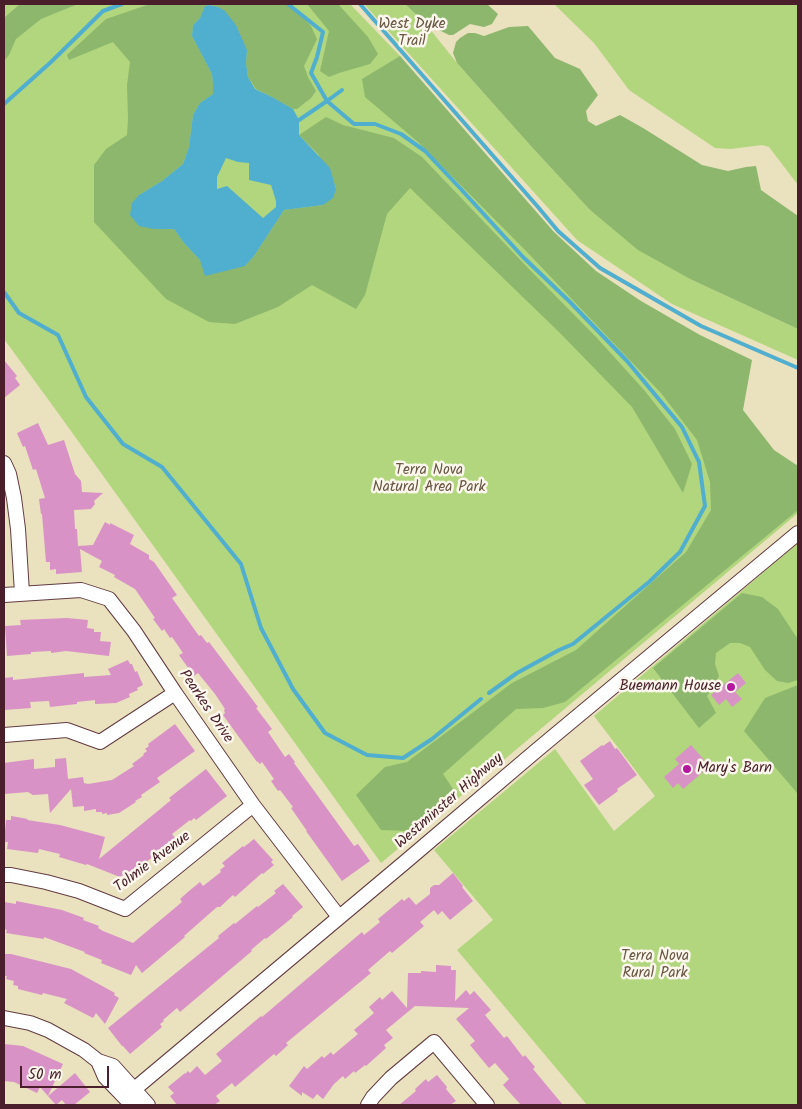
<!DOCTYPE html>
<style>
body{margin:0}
#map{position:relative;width:802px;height:1109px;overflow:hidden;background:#eae1bf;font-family:Kalam,sans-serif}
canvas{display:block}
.frame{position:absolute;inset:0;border:5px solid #4a1f2b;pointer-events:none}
.scale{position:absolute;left:20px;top:1066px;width:89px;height:22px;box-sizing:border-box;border:2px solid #4a1f2b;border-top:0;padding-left:6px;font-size:15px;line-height:18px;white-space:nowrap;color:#4a1f2b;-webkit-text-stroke:4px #fbf7ec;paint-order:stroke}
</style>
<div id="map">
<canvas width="802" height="1109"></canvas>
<div class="frame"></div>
<div class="scale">50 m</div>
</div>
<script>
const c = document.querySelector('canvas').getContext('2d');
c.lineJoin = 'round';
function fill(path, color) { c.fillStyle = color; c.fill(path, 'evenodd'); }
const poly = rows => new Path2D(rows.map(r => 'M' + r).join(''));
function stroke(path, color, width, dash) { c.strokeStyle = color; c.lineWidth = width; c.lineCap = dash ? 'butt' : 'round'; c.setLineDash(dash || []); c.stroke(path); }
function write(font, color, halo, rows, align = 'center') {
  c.font = font + ' Kalam,sans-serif'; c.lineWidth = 5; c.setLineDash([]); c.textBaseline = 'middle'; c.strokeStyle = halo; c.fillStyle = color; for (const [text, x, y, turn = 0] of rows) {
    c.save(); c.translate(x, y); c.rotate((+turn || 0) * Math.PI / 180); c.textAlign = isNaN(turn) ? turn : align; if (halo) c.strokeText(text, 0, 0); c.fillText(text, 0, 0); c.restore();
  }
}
fill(poly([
 [4,4,350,4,400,56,526,215,798,501,798,513,381,863,58,413,4,339],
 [364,4,405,4,425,23,457,63,529,144,589,209,692,280,798,329,798,360,672,304,577,240],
 [554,4,798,4,798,185,769,147,762,145,731,149,715,148,629,90,594,43],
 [798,543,798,1105,587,1105,457,950,493,920,434,850,555,749,614,831,655,796,594,716]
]), '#b2d67e');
fill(poly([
 [20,4,78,4,41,19,16,39,9,55,4,61,4,18],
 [150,4,290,4,311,26,317,39,304,66,308,77,316,91,311,98,297,109,293,109,272,97,256,89,248,77,246,63,247,50,218,7,210,5,206,6,200,18,193,25,192,36,212,74,213,85,213,94,200,103,193,115,189,147,183,164,162,181,139,195,154,229,174,229,184,243,200,260,245,266,254,256,284,210,323,205,336,188,333,180,318,154,299,135,326,117,343,125,394,138,422,157,527,267,597,338,644,390,675,429,692,464,683,493,632,407,559,332,410,188,387,214,365,295,356,309,312,285,278,307,235,324,209,322,166,299,94,222,94,165,106,149,127,135,128,119,127,85,130,62,113,42,69,60,67,55,106,19],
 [307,4,338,4,368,37,378,54,370,64,339,73,329,77,320,71,329,31],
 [405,4,487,4,498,14,492,24,484,27,470,24,453,35,449,35,425,23],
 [528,26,555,58,580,69,598,95,586,111,588,121,596,126,620,115,643,128,702,165,728,171,746,167,756,166,761,190,798,216,798,329,692,280,638,250,589,209,529,144,457,63,453,53,456,42,460,38,468,33,475,33,484,36,509,27],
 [400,56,554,232,596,271,641,301,700,335,752,360,743,410,774,450,798,466,798,510,565,702,543,708,516,709,443,774,453,789,410,831,381,830,356,795,385,767,407,762,512,683,576,650,686,552,711,510,710,482,697,440,661,393,529,254,418,142,365,97,362,79],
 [742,593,762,597,778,609,797,638,798,640,798,680,788,683,777,681,765,670,750,647,740,643,730,643,716,653,715,664,719,676,715,684,707,696,716,713,699,728,653,668],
 [798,685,798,794,744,731,765,698]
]), '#8db76d');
fill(poly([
 [210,5,218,7,225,11,236,25,247,50,246,63,248,77,255,89,272,97,293,109,299,120,299,135,330,168,336,189,333,198,323,205,284,210,254,256,245,266,205,276,200,260,184,243,174,229,154,229,139,226,130,215,132,203,139,195,162,181,183,164,189,147,193,115,200,103,213,94,213,85,212,74,192,36,193,25,200,18,205,6],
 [226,158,238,162,249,163,249,180,271,185,276,201,276,207,263,218,227,186,217,189,217,177]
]), '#50aecf');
stroke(poly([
 [288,4,323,32,317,57,311,73,327,101,354,124,375,124,401,134,425,151,459,187,523,257,570,302,627,361,682,427,699,462,705,506,680,552,649,582,573,644,559,650,517,673,489,693],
 [360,4,538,207,558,231,600,268,701,326,798,368],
 [4,104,51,62,103,11,122,4],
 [299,120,327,101,342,90],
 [4,292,19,313,58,335,86,397,123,444,162,467,241,564,261,628,293,689,325,733,367,755,403,758,432,739,481,699]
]), '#50aecf', 4);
fill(poly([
 [4,360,17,376,15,378,20,385,4,398],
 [38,423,48,445,64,440,75,474,81,481,82,492,103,493,94,501,95,504,91,509,74,510,75,529,77,529,78,546,93,545,105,522,110,525,110,523,134,535,130,544,149,555,149,559,154,562,177,595,172,598,199,636,201,635,207,643,209,642,258,707,256,708,272,729,268,732,285,757,289,754,295,762,294,763,354,846,358,844,370,861,342,881,306,831,307,831,291,808,293,807,280,790,278,791,271,781,274,779,262,762,260,764,257,761,257,762,223,715,225,713,224,710,225,709,215,694,198,673,194,676,179,655,183,653,172,637,170,638,164,629,162,631,153,619,155,618,135,589,114,577,115,575,99,567,102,561,80,549,82,572,56,574,56,569,50,570,50,562,46,562,42,514,41,514,39,499,45,498,36,469,33,470,25,446,23,447,17,433],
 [67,618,88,620,87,628,94,629,94,632,101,632,100,641,111,642,109,656,66,651,51,653,51,651,31,652,31,654,7,656,5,626,21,625,20,620],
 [128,660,130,664,132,664,135,672,137,671,143,685,137,688,138,690,129,694,130,697,116,703,95,704,95,700,77,702,77,704,50,707,49,701,30,702,31,708,4,710,4,678,13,677,13,680,84,673,84,677,111,675,108,669],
 [738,673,746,683,735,692,742,699,732,707,726,699,719,705,711,695],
 [175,724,195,751,157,778,160,782,141,795,142,797,135,801,136,802,119,813,107,815,107,813,102,814,102,812,96,812,96,809,84,811,84,806,73,807,71,789,50,813,48,794,33,795,28,792,4,794,4,763,34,759,34,769,55,767,55,759,66,758,68,779,83,777,84,783,88,784,112,780,134,766,132,764,144,755,143,754,147,751,145,749,149,746,148,744],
 [610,741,615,749,617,748,637,775,617,789,618,791,599,805,584,785,593,779,580,761,602,745,603,746],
 [691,745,705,761,699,766,703,772,683,789,678,783,673,788,664,777,679,764,675,759],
 [206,769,227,796,196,820,194,818,191,821,190,820,172,834,175,838,131,875,128,871,120,877,87,864,86,865,59,857,60,854,39,849,38,853,7,849,8,842,4,842,6,820,11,820,11,816,28,819,27,820,60,825,105,837,99,859,159,810,171,800,169,798],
 [254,839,273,860,271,862,274,865,263,874,262,873,235,897,233,895,220,907,217,907,184,936,185,937,142,973,136,965,131,975,101,963,102,960,84,953,85,952,44,937,44,939,6,933,7,930,4,929,4,902,16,904,16,901,62,910,84,918,83,920,99,926,98,928,103,931,133,943,182,902,180,899,189,891,200,882,203,886,221,872,220,870,225,866,222,863,243,846,244,847],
 [453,873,463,886,462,887,473,901,450,920,442,911,438,915,434,910,420,922,424,926,392,953,390,951,368,970,371,973,286,1043,288,1045,276,1056,274,1054,235,1087,232,1083,216,1096,220,1101,214,1105,177,1105,170,1096,174,1093,168,1087,185,1073,185,1074,188,1071,190,1073,197,1066,205,1075,222,1061,216,1054,261,1016,262,1017,362,932,364,935,380,922,378,919,402,899,404,901,409,897,416,905,430,894,430,888,434,885,439,885],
 [283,884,303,907,292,916,293,917,266,939,265,938,251,950,252,951,180,1012,177,1008,163,1020,164,1021,160,1024,162,1027,130,1054,123,1046,122,1046,108,1028,219,938,218,936,234,923,235,924,257,906,258,907,276,893,274,891],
 [4,954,11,954,71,969,115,993,114,995,119,998,105,1024,96,1013,93,1018,64,1003,67,999,43,993,42,995,18,989,18,986,13,985,14,981,6,979,7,976,4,976],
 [436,965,451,966,451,970,456,970,455,1001,466,990,470,995,474,991,491,1010,485,1015,504,1038,507,1036,523,1057,525,1055,535,1067,533,1069,563,1105,521,1105,503,1085,509,1079,495,1063,489,1068,470,1045,475,1041,456,1019,469,1008,415,1006,386,1030,393,1038,384,1045,386,1048,366,1066,365,1065,355,1073,354,1071,345,1079,343,1076,334,1084,323,1099,317,1094,313,1099,302,1092,302,1096,289,1086,304,1066,307,1069,322,1056,324,1058,331,1052,333,1055,358,1034,354,1030,374,1013,369,1007,380,997,382,1000,392,991,407,1008,408,973,421,973,421,971,436,972],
 [4,1044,23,1046,63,1064,48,1096,40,1087,37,1093,14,1082,4,1081],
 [75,1073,90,1092,74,1105,66,1105,62,1100,56,1105,48,1096],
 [437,1075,447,1087,446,1089,456,1101,450,1105,399,1105,416,1091,415,1089,426,1079,428,1082]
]), '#d892c5');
const minor = poly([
 [4,463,9,474,14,498,18,529,22,593],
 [4,595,81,590,109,599,134,631,175,693,253,805,339,917],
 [4,735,67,730,100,742,175,693],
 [4,875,11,875,46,882,79,891,125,909,253,805],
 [4,1018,30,1023,48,1030,84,1050,98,1061,113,1066,148,1105],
 [98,1061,105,1077,132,1105],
 [125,1097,404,863,537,750,798,533],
 [368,1105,373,1097,391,1078,434,1042,487,1105]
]);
stroke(minor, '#623c41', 16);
stroke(minor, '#fff', 14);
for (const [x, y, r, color] of [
 [731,687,5,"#b5179e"],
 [687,769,5,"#b5179e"]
]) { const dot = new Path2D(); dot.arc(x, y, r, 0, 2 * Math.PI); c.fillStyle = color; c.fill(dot); stroke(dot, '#fbf7ec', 2); }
write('15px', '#695644', '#fbf7ec', [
 ["West Dyke",412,25],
 ["Trail",412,42],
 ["Terra Nova",429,471],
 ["Natural Area Park",429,488],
 ["Terra Nova",655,957],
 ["Rural Park",655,974]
]);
write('15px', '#4a1f2b', '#fbf7ec', [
 ["Buemann House",721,687],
 ["Mary's Barn",697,769,"left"]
], 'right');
write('15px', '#4a1f2b', '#fbf7ec', [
 ["Pearkes Drive",205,707,56],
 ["Westminster Highway",450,802,-41],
 ["Tolmie Avenue",153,863,-37]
]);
</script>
